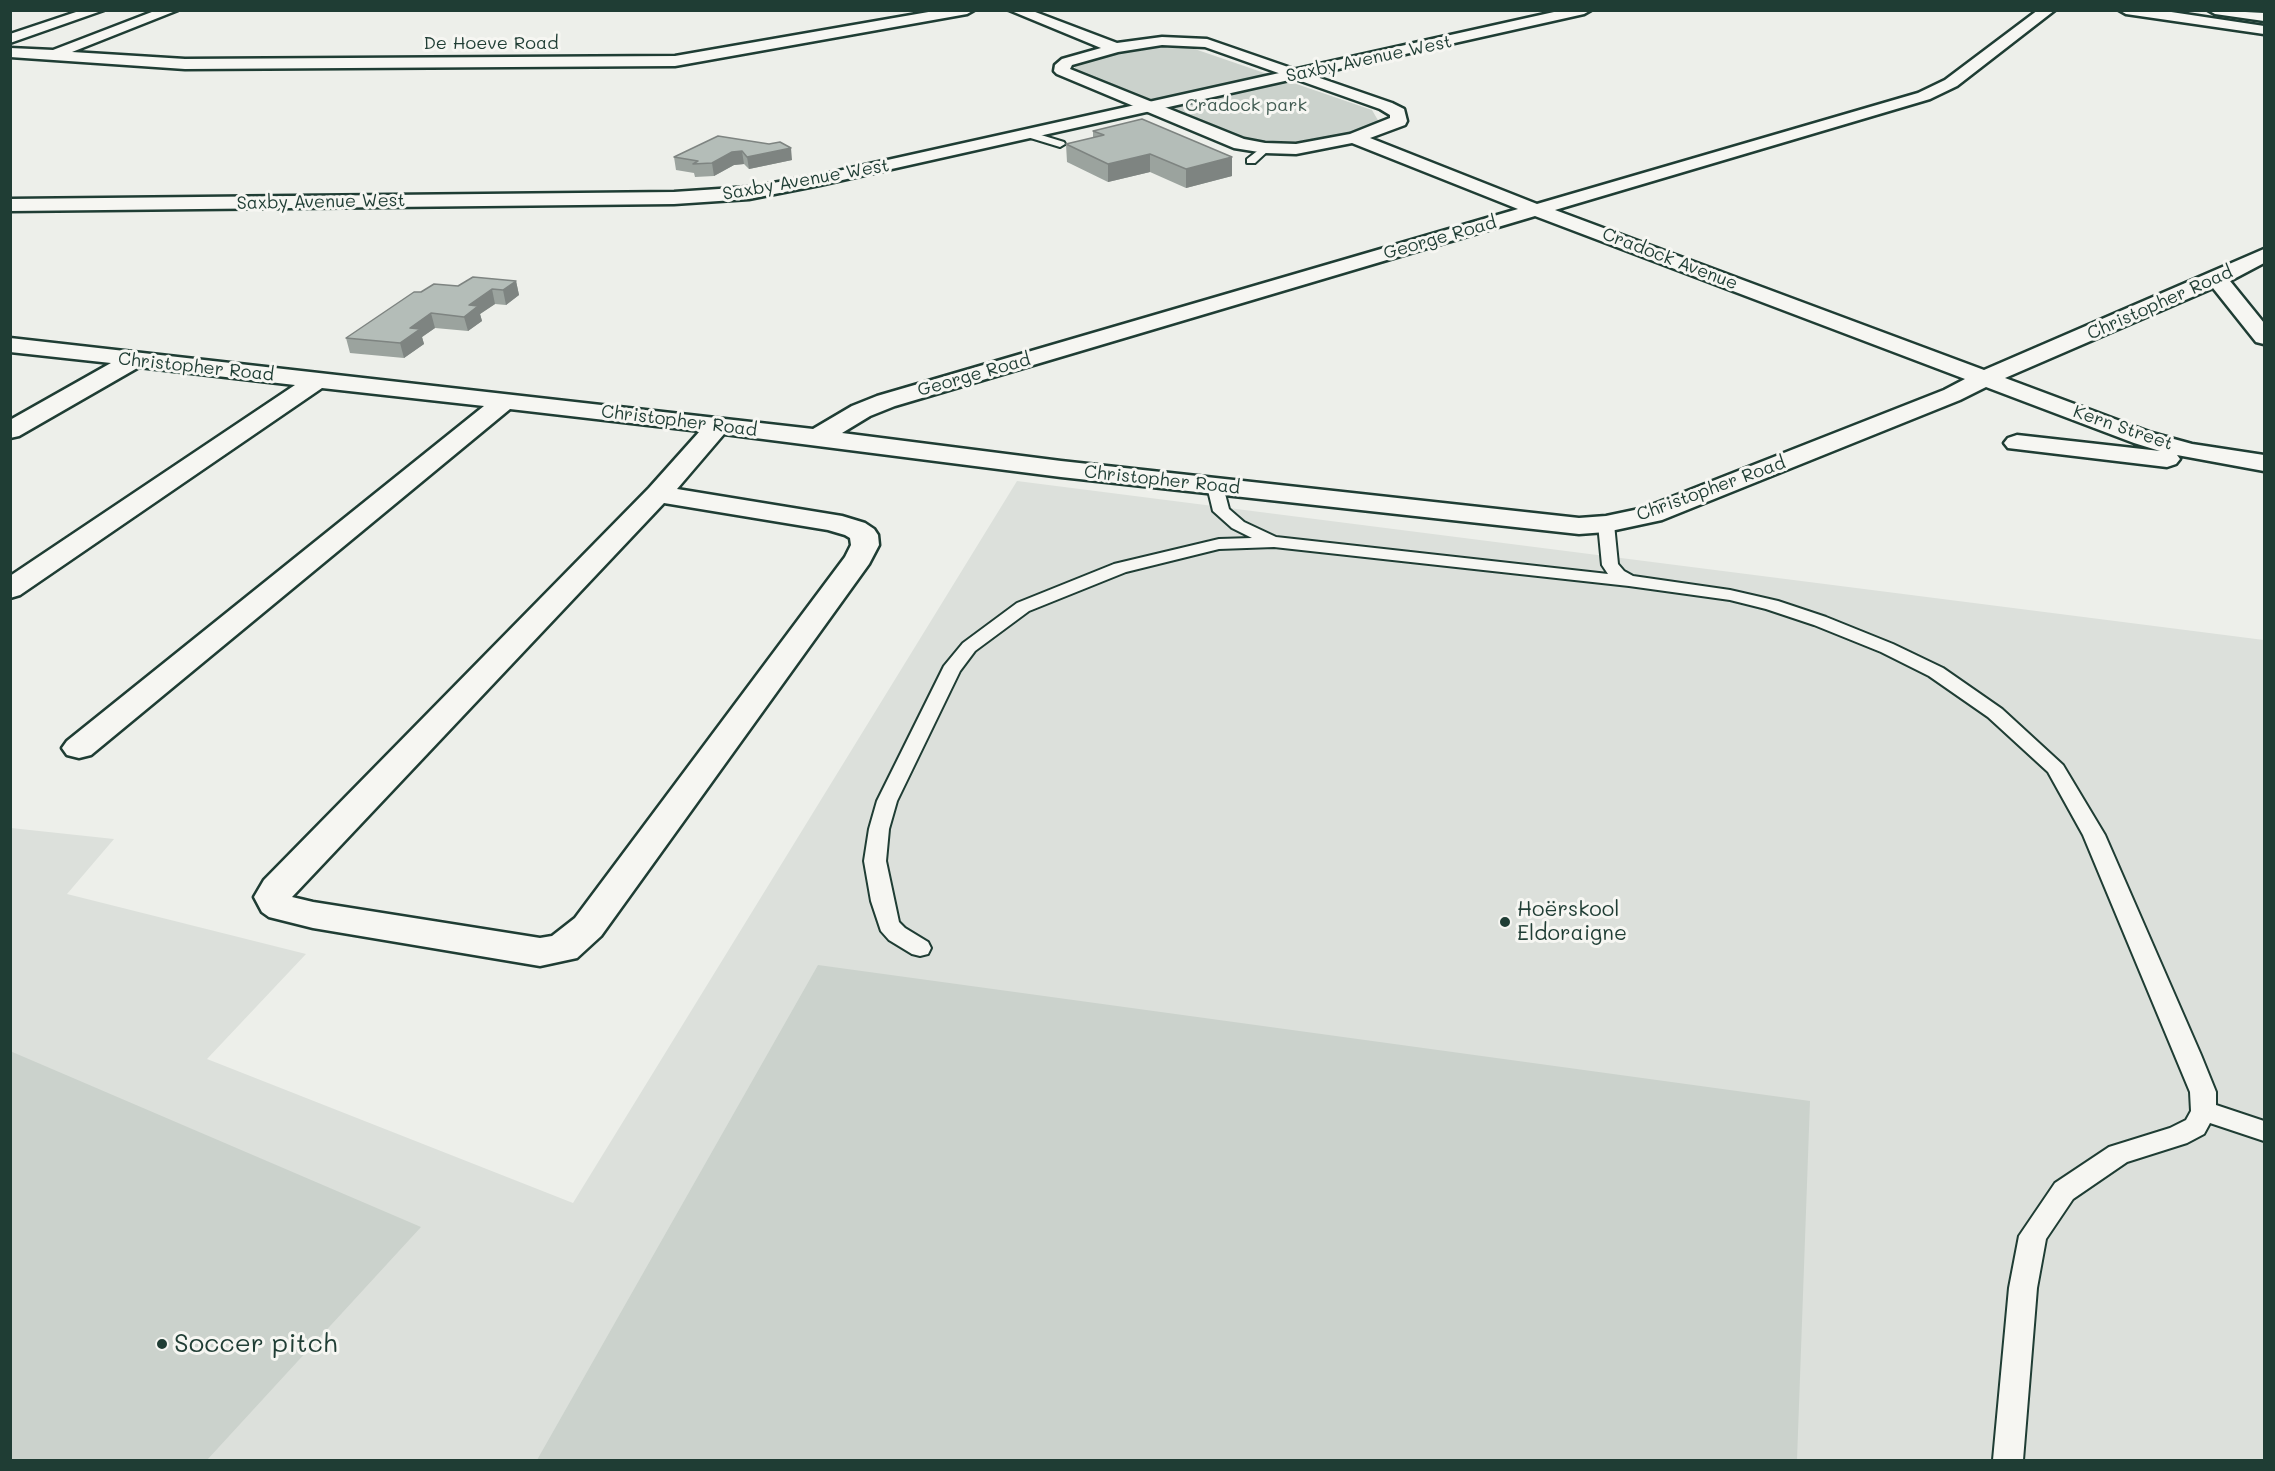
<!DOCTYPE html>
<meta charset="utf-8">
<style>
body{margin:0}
#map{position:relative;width:2275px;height:1471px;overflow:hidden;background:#edefea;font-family:Mali,sans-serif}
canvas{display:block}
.frame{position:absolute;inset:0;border:12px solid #1f3d34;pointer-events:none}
</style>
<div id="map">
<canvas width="2275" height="1471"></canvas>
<div class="frame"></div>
</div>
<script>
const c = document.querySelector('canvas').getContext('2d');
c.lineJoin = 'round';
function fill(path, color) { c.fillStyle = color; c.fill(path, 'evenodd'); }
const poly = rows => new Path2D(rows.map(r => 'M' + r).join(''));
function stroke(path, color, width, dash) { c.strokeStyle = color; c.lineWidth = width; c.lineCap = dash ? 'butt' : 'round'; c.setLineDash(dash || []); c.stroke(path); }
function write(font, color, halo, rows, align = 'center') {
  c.font = font + ' Mali,sans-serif'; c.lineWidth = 6; c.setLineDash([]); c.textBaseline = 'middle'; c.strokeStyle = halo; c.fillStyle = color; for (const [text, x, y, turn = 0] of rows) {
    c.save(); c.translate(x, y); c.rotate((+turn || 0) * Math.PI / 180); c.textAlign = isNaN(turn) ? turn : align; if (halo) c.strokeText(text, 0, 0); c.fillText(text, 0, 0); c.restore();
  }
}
fill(poly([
 [1017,481,2264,640,2264,1460,11,1460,11,828,114,839,67,894,306,954,207,1059,573,1203]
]), '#dce0db');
fill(poly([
 [1186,46,1372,110,1379,122,1345,135,1305,144,1267,146,1239,142,1072,73,1077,63,1150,47],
 [818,965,1810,1101,1797,1460,537,1460],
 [10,1051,421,1227,207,1460,11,1460]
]), '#cbd2cc');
const service = poly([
 [1028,131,1064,142,1065,144,1060,147,1024,136,1024,132,1028,131],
 [1265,145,1269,146,1269,150,1255,163,1247,163,1247,159,1265,145],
 [1215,481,1223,486,1229,509,1244,522,1276,537,1608,574,1602,565,1598,524,1606,519,1612,521,1614,524,1618,564,1624,571,1633,576,1730,590,1778,601,1826,617,1893,644,1943,668,2002,709,2063,765,2105,835,2201,1055,2216,1092,2216,1105,2264,1121,2264,1141,2210,1123,2204,1134,2187,1143,2127,1162,2073,1199,2046,1239,2037,1288,2023,1460,1993,1460,2009,1288,2019,1236,2055,1183,2109,1147,2170,1128,2186,1120,2191,1111,2190,1092,2083,835,2048,772,1988,717,1929,676,1881,652,1814,625,1766,609,1730,600,1629,586,1274,547,1219,549,1126,572,1029,611,975,651,960,671,897,801,889,829,886,861,899,922,905,928,928,942,931,948,928,954,920,956,912,954,889,940,881,931,871,901,864,861,869,829,877,801,944,666,963,643,1017,603,1114,564,1219,539,1252,538,1232,528,1213,511,1207,486,1215,481]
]);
const minor = poly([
 [82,10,104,10,10,43,10,34,82,10],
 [157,10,178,10,72,52,185,59,675,56,940,10,974,10,967,14,675,66,185,69,10,57,10,48,53,50,157,10],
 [1009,10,1030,10,1117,43,1162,37,1207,39,1392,103,1404,109,1407,121,1405,125,1370,138,1537,204,1918,93,1945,80,2038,10,2055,10,1957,86,1930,99,1555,210,1984,370,2264,249,2264,263,2230,281,2264,323,2264,344,2256,342,2213,288,2005,378,2152,433,2192,444,2264,455,2264,471,2177,455,2180,459,2176,464,2167,467,2008,448,2004,443,2008,438,2017,435,2160,451,2134,443,1986,387,1960,400,1662,520,1606,532,1579,534,1061,477,724,434,677,489,842,516,865,523,874,529,878,535,879,545,869,564,601,936,577,958,540,966,313,928,269,917,262,912,254,897,264,880,649,488,700,431,510,409,91,755,79,758,67,755,62,748,67,741,484,406,322,388,20,595,10,598,10,576,295,385,139,367,19,436,10,438,10,420,111,363,10,352,10,338,813,429,852,406,877,396,1518,209,1352,143,1296,154,1265,153,1234,148,1057,74,1054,71,1055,65,1062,59,1101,48,1009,10],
 [1162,45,1205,47,1380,109,1390,115,1390,118,1350,134,1296,144,1265,143,1244,139,1070,69,1072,65,1118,52,1162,45],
 [1535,216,1965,379,1944,390,1644,508,1606,516,1579,518,1061,461,842,433,870,416,895,406,1535,216],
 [664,503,828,530,845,535,850,538,851,545,845,557,575,918,552,936,540,938,313,902,292,897,664,503],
 [2119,10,2158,10,2264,26,2264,34,2126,14,2119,10]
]);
const tertiary = poly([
 [1563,10,1591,10,1584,14,820,185,749,199,674,204,10,211,10,199,674,192,749,187,820,175,1563,10]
]);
const secondary = poly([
 [2208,10,2264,13,2264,21,2215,14,2208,10]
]);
stroke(service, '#1f3d34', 4);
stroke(minor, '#1f3d34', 5);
stroke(tertiary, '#1f3d34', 5);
stroke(secondary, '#1f3d34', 5);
fill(service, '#f6f6f2');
fill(minor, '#f6f6f2');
fill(tertiary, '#f6f6f2');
fill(secondary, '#f6f6f2');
fill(poly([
 [1093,131,1232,157,1232,176,1186,188,1150,172,1108,182,1067,162,1066,144,1093,138],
 [718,136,792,160,749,169,744,164,734,165,714,176,695,177,694,173,676,170,674,157],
 [516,281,519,295,506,305,495,304,480,314,482,321,468,331,435,328,422,337,424,344,404,358,350,353,346,338,421,292,458,286]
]), '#9ba39e');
fill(poly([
 [791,148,792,160,749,169,747,157],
 [742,151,744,164,734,165,714,176,712,163,732,152],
 [1150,154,1150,172,1108,182,1108,164],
 [1232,157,1232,176,1186,188,1186,169],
 [516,281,519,295,506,305,503,290],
 [492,289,495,304,480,314,482,321,468,331,464,317,469,305],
 [431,313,435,328,422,337,424,344,404,358,400,343,410,328]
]), '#7e8481');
const building = poly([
 [1142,119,1232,157,1186,169,1150,154,1108,164,1066,144,1104,135,1093,131,1142,119],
 [718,136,769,144,780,142,791,148,747,157,742,151,732,152,712,163,693,164,698,161,674,157,718,136],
 [473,277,516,281,503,290,492,289,469,305,478,306,464,317,431,313,410,328,420,329,400,343,346,338,414,292,421,292,434,284,458,286,473,277]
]);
fill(building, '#b4bdb8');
stroke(building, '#7e8481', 1.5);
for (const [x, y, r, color] of [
 [1505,922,6,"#1f3d34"],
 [162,1344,6,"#1f3d34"]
]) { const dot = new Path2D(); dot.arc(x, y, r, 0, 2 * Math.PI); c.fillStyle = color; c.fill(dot); stroke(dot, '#f6f6f2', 2); }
write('18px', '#1f3d34', '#f6f6f2', [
 ["De Hoeve Road",491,43],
 ["Saxby Avenue West",1369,59,-12],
 ["Saxby Avenue West",806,180,-10],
 ["Saxby Avenue West",321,202,-1],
 ["George Road",1440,238,-16],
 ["Cradock Avenue",1670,259,21],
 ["Christopher Road",2160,303,-24],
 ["Christopher Road",196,367,6],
 ["George Road",974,375,-16],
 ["Christopher Road",679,421,7],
 ["Kern Street",2123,428,19],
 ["Christopher Road",1162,480,6],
 ["Christopher Road",1711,489,-20]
]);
write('18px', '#415b52', '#f6f6f2', [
 ["Cradock park",1246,105]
]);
write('21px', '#1f3d34', '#f6f6f2', [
 ["Hoërskool",1517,910],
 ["Eldoraigne",1517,934]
], 'left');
write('26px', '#1f3d34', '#f6f6f2', [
 ["Soccer pitch",174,1344]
], 'left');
</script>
